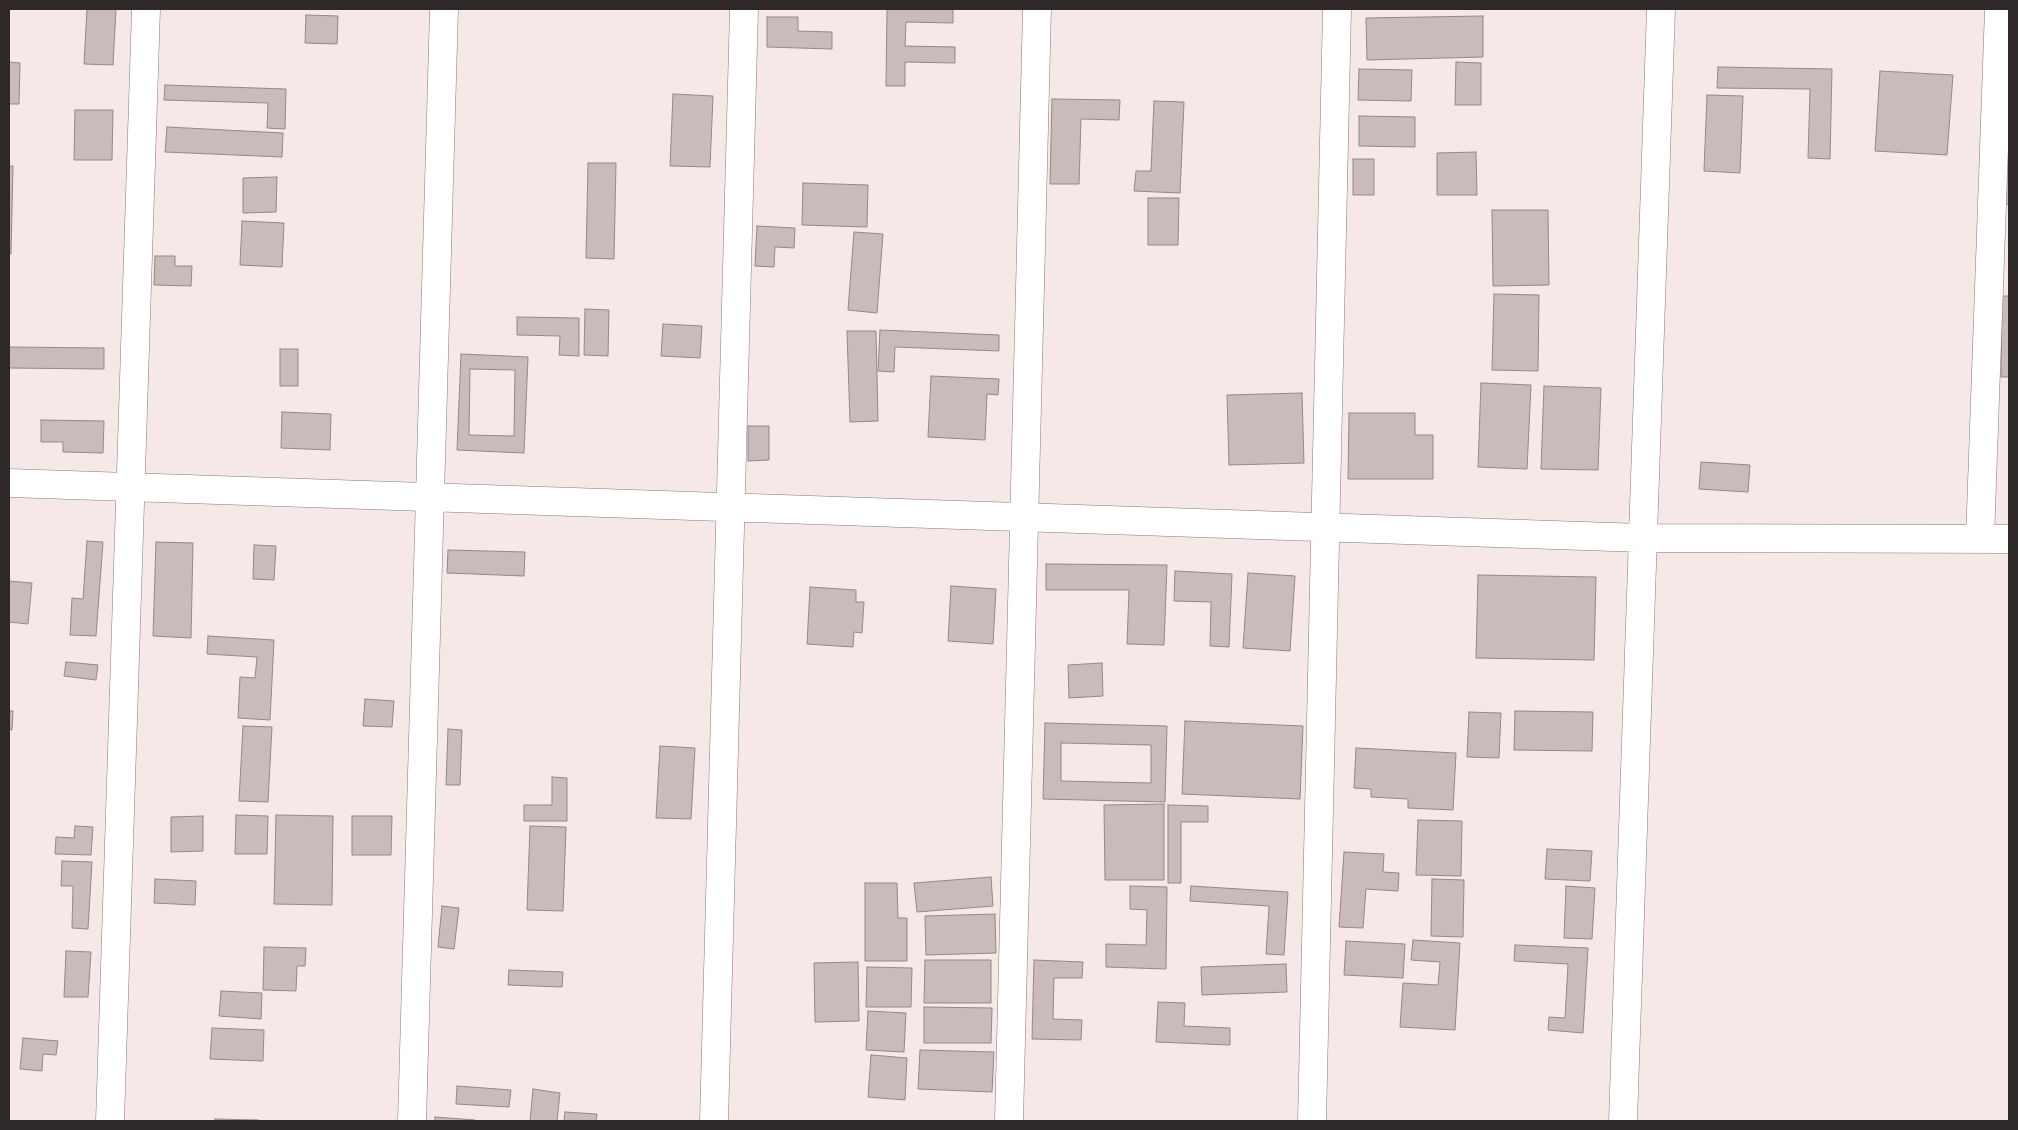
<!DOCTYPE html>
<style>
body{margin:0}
#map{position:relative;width:2018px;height:1130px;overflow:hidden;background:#f7e8e8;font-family:"Source Sans 3",sans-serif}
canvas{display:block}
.frame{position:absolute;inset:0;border:10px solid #2e2828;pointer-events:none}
</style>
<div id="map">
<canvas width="2018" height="1130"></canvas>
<div class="frame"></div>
</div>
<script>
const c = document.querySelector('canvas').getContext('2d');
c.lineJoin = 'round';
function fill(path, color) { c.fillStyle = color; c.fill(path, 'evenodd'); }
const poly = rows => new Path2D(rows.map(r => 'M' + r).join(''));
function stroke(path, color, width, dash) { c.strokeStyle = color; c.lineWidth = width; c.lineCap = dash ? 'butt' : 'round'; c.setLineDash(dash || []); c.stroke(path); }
const building = poly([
 [87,9,116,9,113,65,84,64,87,9],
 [887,9,953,9,953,23,906,22,905,46,955,47,955,63,905,62,905,86,886,86,887,9],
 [306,15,338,16,337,44,305,43,306,15],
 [1483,16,1483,57,1367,60,1366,18,1483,16],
 [767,17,798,17,798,31,832,32,832,49,767,47,767,17],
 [9,62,20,63,19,104,9,104,9,62],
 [1456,62,1481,63,1481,105,1455,105,1456,62],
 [1718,67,1832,69,1830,159,1808,158,1810,89,1717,88,1718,67],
 [1359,69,1412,70,1411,101,1358,100,1359,69],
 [1880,71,1953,75,1947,155,1875,151,1880,71],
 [165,85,286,89,285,129,267,128,268,103,164,100,165,85],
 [673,94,713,96,710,167,670,166,673,94],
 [1707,95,1743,96,1740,173,1704,171,1707,95],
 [1052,99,1120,100,1119,120,1081,119,1079,184,1050,184,1052,99],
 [1154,101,1184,102,1180,193,1134,191,1136,171,1151,171,1154,101],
 [75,110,113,110,112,160,74,160,75,110],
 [1359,116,1415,117,1415,147,1359,146,1359,116],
 [167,127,283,133,282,157,165,152,167,127],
 [1998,128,2009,128,2009,204,1998,204,1998,128],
 [1476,152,1477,195,1437,195,1437,153,1476,152],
 [1353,159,1374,159,1374,195,1353,195,1353,159],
 [588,163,616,163,614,259,586,258,588,163],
 [9,166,13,166,11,254,9,254,9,166],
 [277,177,276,212,243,213,243,178,277,177],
 [803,183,868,185,867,227,802,225,803,183],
 [1148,198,1179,198,1178,245,1148,245,1148,198],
 [1492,210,1548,210,1549,285,1493,286,1492,210],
 [242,221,284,223,282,267,240,265,242,221],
 [757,226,795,228,794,248,775,247,774,267,755,266,757,226],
 [854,232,883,234,877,313,848,310,854,232],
 [155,256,175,256,175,266,192,266,191,286,154,285,155,256],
 [1494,294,1539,295,1538,371,1492,370,1494,294],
 [2002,296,2009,296,2009,377,2001,377,2002,296],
 [585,309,609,310,608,356,584,355,585,309],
 [517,317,579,318,579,356,559,355,560,336,517,335,517,317],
 [663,324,702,326,700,358,661,356,663,324],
 [880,330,999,335,999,351,895,347,894,372,878,371,880,330],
 [847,331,876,331,878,421,850,422,847,331],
 [9,347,104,348,104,369,9,368,9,347],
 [280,349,298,349,298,386,280,386,280,349],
 [461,354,528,357,524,453,457,450,461,354],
 [470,369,515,370,514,436,469,435,470,369],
 [931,376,999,379,998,395,987,394,985,440,928,437,931,376],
 [1481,383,1531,385,1527,469,1478,467,1481,383],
 [1544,386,1601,388,1598,470,1541,469,1544,386],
 [1302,393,1304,463,1229,465,1227,395,1302,393],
 [282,412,331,414,330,450,281,448,282,412],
 [1349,413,1415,413,1415,435,1433,435,1433,479,1348,479,1349,413],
 [41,420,104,421,103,453,63,452,63,442,41,442,41,420],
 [748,426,769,426,769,460,748,461,748,426],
 [1701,462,1750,465,1748,492,1699,489,1701,462],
 [87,541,103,542,96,636,70,635,72,598,83,599,87,541],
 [156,542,193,543,191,638,153,636,156,542],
 [254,545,276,546,274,580,253,579,254,545],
 [448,550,525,552,524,576,447,573,448,550],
 [1046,564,1167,565,1164,645,1127,644,1129,590,1046,590,1046,564],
 [1175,571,1232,574,1229,647,1210,646,1211,602,1174,601,1175,571],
 [1248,573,1295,576,1290,651,1243,648,1248,573],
 [1478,575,1596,577,1594,660,1476,658,1478,575],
 [9,581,32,583,28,624,9,622,9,581],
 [951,586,996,589,993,644,948,641,951,586],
 [810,587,856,590,856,602,864,602,862,633,854,632,853,647,807,644,810,587],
 [208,636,274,640,270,720,238,718,240,677,255,678,257,657,207,654,208,636],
 [66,662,98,665,96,680,64,676,66,662],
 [1102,663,1103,696,1069,698,1068,665,1102,663],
 [365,699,394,701,392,727,363,726,365,699],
 [9,711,13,711,12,730,9,729,9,711],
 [1515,711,1593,712,1592,751,1514,750,1515,711],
 [1469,712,1501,713,1499,758,1467,757,1469,712],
 [1185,721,1303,726,1300,799,1182,794,1185,721],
 [1045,723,1167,726,1165,802,1043,799,1045,723],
 [1061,743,1151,745,1151,783,1061,781,1061,743],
 [243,726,272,727,268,802,239,801,243,726],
 [448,729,462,730,460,785,446,785,448,729],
 [660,746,695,748,691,819,656,818,660,746],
 [1356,748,1456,753,1453,810,1408,808,1408,799,1371,797,1371,789,1354,788,1356,748],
 [552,777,567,778,567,821,524,821,524,805,552,805,552,777],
 [1164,804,1164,880,1105,880,1104,805,1164,804],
 [1168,805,1208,806,1208,822,1181,822,1181,883,1168,883,1168,805],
 [236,815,268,816,267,854,235,854,236,815],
 [276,815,333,816,332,905,274,904,276,815],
 [203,816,203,851,171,852,171,817,203,816],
 [352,816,392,816,391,855,352,855,352,816],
 [1418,820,1462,821,1461,876,1416,875,1418,820],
 [75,826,93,827,91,855,55,854,56,837,74,838,75,826],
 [530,826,566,827,563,911,527,910,530,826],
 [1547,849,1592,851,1590,881,1545,879,1547,849],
 [1344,852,1384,854,1383,872,1399,873,1398,891,1366,889,1363,928,1339,927,1344,852],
 [62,861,92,862,88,929,72,928,73,886,61,886,62,861],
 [991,877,993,906,917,912,914,883,991,877],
 [155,879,196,881,195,905,154,903,155,879],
 [1432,879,1464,880,1463,937,1431,936,1432,879],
 [865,883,897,883,898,918,907,918,907,961,865,961,865,883],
 [1130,886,1167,887,1166,969,1106,967,1106,944,1146,945,1147,910,1130,909,1130,886],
 [1191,886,1288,892,1284,955,1266,954,1269,906,1190,901,1191,886],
 [1566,886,1595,888,1592,939,1564,938,1566,886],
 [442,906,459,908,454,949,438,947,442,906],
 [995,914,996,953,926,955,925,916,995,914],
 [1413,940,1460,943,1455,1030,1400,1027,1403,983,1438,985,1440,962,1411,960,1413,940],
 [1346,941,1405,944,1403,978,1344,975,1346,941],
 [1515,945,1588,948,1583,1033,1548,1030,1549,1017,1565,1018,1568,964,1514,961,1515,945],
 [264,947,306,948,305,966,297,966,296,991,263,990,264,947],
 [66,951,91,952,88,997,64,997,66,951],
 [925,960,991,960,991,1003,924,1003,925,960],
 [1034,960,1083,962,1082,978,1054,978,1053,1019,1082,1020,1081,1040,1032,1039,1034,960],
 [858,962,859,1021,815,1022,814,963,858,962],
 [1286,964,1287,992,1202,995,1201,967,1286,964],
 [867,967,912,968,911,1007,866,1007,867,967],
 [509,970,563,972,562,987,508,985,509,970],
 [221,991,262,993,261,1019,219,1016,221,991],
 [1158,1002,1185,1003,1184,1026,1230,1028,1230,1045,1156,1042,1158,1002],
 [924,1007,992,1008,991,1043,924,1043,924,1007],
 [868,1011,906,1013,904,1052,866,1050,868,1011],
 [212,1028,264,1030,263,1061,210,1059,212,1028],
 [23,1038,58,1041,56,1055,43,1054,42,1071,20,1069,23,1038],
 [920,1050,994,1052,992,1092,918,1089,920,1050],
 [871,1055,907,1058,905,1100,868,1097,871,1055],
 [457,1086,511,1090,509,1107,456,1104,457,1086],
 [533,1089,560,1093,557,1121,530,1121,533,1089],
 [565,1112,597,1114,596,1121,564,1121,565,1112],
 [435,1117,475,1120,475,1121,435,1121,435,1117],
 [215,1119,259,1120,259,1121,215,1121,215,1119]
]);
fill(building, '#c9bbbb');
stroke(building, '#948786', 1);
const minor = poly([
 [9,483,1643,538,2009,539],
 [1980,539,1999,9],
 [110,1121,146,9],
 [412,1121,444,9],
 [714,1121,744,9],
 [1009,1121,1037,9],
 [1312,1121,1337,9],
 [1623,1121,1661,9]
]);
stroke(minor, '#857878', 29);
stroke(minor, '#fff', 28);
</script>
